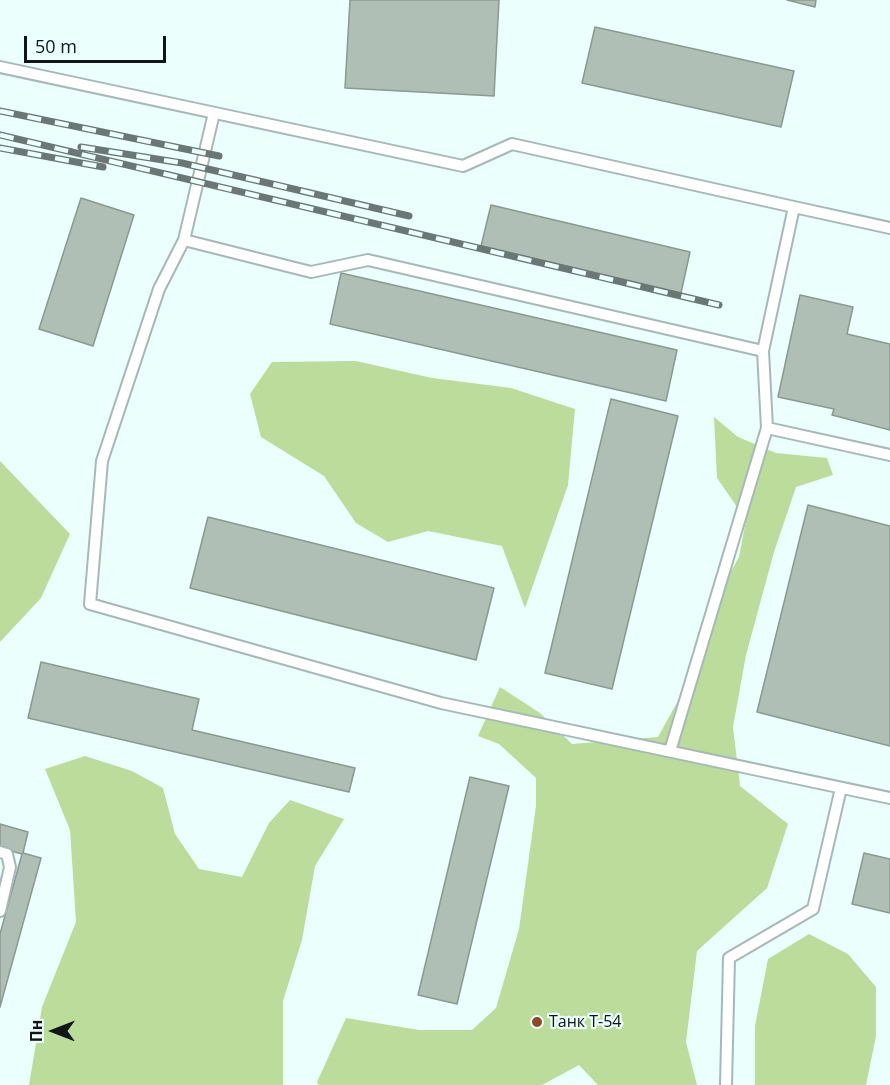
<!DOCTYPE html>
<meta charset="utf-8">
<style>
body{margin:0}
#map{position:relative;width:890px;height:1085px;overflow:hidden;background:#ebfffc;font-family:"Open Sans",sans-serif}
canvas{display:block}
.north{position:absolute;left:24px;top:1001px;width:60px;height:60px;-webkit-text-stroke:4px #ebfffc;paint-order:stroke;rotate:270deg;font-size:16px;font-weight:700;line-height:24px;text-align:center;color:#0f1615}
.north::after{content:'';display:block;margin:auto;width:21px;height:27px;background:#0f1615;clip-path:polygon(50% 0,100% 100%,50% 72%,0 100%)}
.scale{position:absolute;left:24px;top:36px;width:142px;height:27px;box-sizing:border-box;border:3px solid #0f1615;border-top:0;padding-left:8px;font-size:18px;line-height:21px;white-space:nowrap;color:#0f1615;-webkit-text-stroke:4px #ebfffc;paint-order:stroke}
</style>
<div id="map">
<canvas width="890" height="1085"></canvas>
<div class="north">Пн</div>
<div class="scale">50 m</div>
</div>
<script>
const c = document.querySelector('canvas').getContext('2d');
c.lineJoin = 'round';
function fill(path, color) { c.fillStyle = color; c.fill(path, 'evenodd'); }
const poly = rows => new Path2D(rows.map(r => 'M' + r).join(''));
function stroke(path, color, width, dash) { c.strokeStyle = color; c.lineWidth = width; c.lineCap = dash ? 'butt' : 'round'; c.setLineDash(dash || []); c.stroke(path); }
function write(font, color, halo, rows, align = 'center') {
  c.font = font + ' "Open Sans",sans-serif'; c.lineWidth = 4.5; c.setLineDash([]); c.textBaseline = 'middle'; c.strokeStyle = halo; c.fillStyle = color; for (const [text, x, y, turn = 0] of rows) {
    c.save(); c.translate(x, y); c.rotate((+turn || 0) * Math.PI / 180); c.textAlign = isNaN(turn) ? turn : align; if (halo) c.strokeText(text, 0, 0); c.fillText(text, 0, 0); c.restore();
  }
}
fill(poly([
 [356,361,432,378,511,388,575,409,568,485,525,608,502,546,428,531,388,542,356,523,324,476,261,437,250,394,272,362],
 [714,417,738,437,776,453,827,458,833,475,796,487,774,552,746,655,733,727,740,786,788,824,767,888,697,951,686,1042,697,1085,598,1085,579,1065,542,1085,319,1085,317,1082,346,1018,419,1030,472,1030,496,1008,519,929,536,806,536,778,499,744,478,736,500,687,540,713,572,744,658,737,680,697,701,625,739,557,746,520,717,478],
 [0,461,70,534,41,598,0,642],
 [85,756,132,771,163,788,175,834,199,869,242,877,269,823,290,800,344,819,315,866,302,940,283,1001,283,1085,29,1085,42,1007,76,922,70,830,45,769],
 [809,934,848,954,876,987,876,1036,866,1085,755,1085,755,1026,768,959]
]), '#bbdc9a');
const building = poly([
 [350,0,499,0,494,96,345,88,350,0],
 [787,0,816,0,815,7,787,0],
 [595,27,794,71,781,127,582,83,595,27],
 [81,198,134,215,93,346,39,329,81,198],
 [491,205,690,252,681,293,481,246,491,205],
 [341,273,677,350,666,401,330,324,341,273],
 [800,295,853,307,847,334,890,344,890,430,832,415,834,409,778,397,800,295],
 [611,399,678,416,612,689,545,673,611,399],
 [808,505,890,526,890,746,757,712,808,505],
 [208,517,494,588,476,660,190,588,208,517],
 [41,662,199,699,192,730,355,768,349,792,28,718,41,662],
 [470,777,509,786,457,1004,418,995,470,777],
 [0,824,28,832,23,853,41,858,0,1007,0,934,22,854,0,848,0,824],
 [864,853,890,859,890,913,852,904,864,853]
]);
fill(building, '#b0bfb5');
stroke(building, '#8b9990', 1.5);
const lane = poly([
 [0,67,463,166,512,144,794,207],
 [214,113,184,240,159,289,102,461,90,604,441,703,890,798],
 [890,228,794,207,763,351,767,428,890,455],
 [184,240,311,272,368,260,763,351],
 [670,751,767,428],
 [0,852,7,854,10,867,0,911],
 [726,1085,729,958,813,909,841,788]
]);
stroke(lane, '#a6b9b6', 14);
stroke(lane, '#fff', 10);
const rail = poly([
 [0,111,219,156],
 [0,135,719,305],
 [81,147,182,163,409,216],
 [0,148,103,167]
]);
stroke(rail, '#6a7775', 7);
stroke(rail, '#ebfffc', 4.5, [14]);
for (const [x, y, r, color] of [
 [537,1022,6,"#8f4924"]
]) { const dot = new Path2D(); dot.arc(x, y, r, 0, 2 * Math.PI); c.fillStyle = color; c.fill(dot); stroke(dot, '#ebfffc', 2); }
write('16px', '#0f1615', '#ebfffc', [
 ["Танк Т-54",549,1022]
], 'left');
</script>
